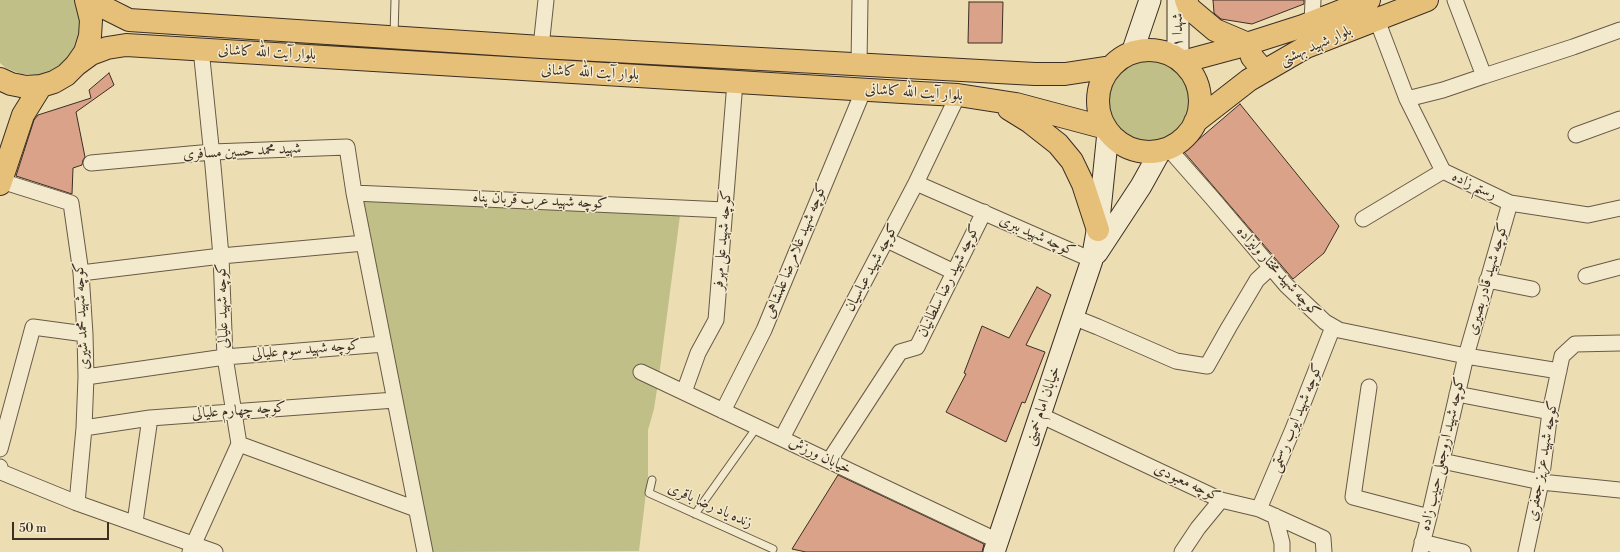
<!DOCTYPE html>
<meta charset="utf-8">
<style>
body{margin:0}
#map{position:relative;width:1620px;height:552px;overflow:hidden;background:#ecdeb2;font-family:"Libre Bodoni",serif}
canvas{display:block}
.scale{position:absolute;left:12px;top:522px;width:97px;height:18px;box-sizing:border-box;border:2px solid #3c2e23;border-top:0;padding-left:5px;font-size:12px;line-height:14px;white-space:nowrap;color:#3c2e23;-webkit-text-stroke:3px #f3eacd;paint-order:stroke}
</style>
<div id="map">
<canvas width="1620" height="552"></canvas>
<div class="scale">50 m</div>
</div>
<script>
const c = document.querySelector('canvas').getContext('2d');
c.lineJoin = 'round';
function fill(path, color) { c.fillStyle = color; c.fill(path, 'evenodd'); }
const poly = rows => new Path2D(rows.map(r => 'M' + r).join(''));
function stroke(path, color, width, dash) { c.strokeStyle = color; c.lineWidth = width; c.lineCap = dash ? 'butt' : 'round'; c.setLineDash(dash || []); c.stroke(path); }
function write(font, color, halo, rows, align = 'center') {
  c.font = font + ' "Libre Bodoni",Amiri,serif'; c.lineWidth = 3; c.setLineDash([]); c.textBaseline = 'middle'; c.strokeStyle = halo; c.fillStyle = color; for (const [text, x, y, turn = 0] of rows) {
    c.save(); c.translate(x, y); c.rotate((+turn || 0) * Math.PI / 180); c.textAlign = isNaN(turn) ? turn : align; if (halo) c.strokeText(text, 0, 0); c.fillText(text, 0, 0); c.restore();
  }
}
fill(poly([
 [0,0,77,0,82,14,77,48,67,61,54,70,38,75,21,74,6,68,0,63],
 '1107 102a42 42 0 1 1 84 0a42 42 0 1 1-84 0Z',
 [360,198,681,208,659,376,654,409,648,430,648,476,639,551,428,552]
]), '#bfbf87');
const building = poly([
 [1213,0,1304,0,1304,4,1252,24,1221,19,1214,13,1213,0],
 [969,2,1003,2,1002,43,968,43,969,2],
 [109,73,114,85,76,112,85,157,83,160,82,165,73,168,72,194,16,176,34,120,38,115,91,98,89,90,109,73],
 [1240,104,1339,226,1324,253,1293,279,1184,152,1240,104],
 [1037,287,1051,295,1026,345,1045,352,1025,403,1022,402,1006,442,946,412,966,374,964,373,982,326,1009,338,1037,287],
 [838,475,984,544,982,552,806,552,792,549,838,475]
]);
fill(building, '#daa289');
stroke(building, '#3c2e23', 1);
const service = poly([
 [394,36,395,0],
 [652,480,649,493,773,549],
 [695,514,757,427]
]);
const minor = poly([
 [1455,0,1484,76,1573,47,1620,30],
 [1377,20,1407,99,1443,171,1510,203,1588,215,1620,208],
 [1312,23,1313,0],
 [541,47,546,0],
 [859,64,860,0],
 [1407,99,1443,90,1484,76],
 [1576,135,1620,119],
 [1168,148,1213,199,1286,285,1325,322,1339,330,1466,356,1559,371],
 [91,163,212,152,347,147,354,193,425,552],
 [1,181,71,203,81,273,85,334,86,377,84,428,77,503],
 [916,183,1092,260],
 [354,193,725,210],
 [1363,219,1443,171],
 [887,240,954,272],
 [81,273,221,256,364,243],
 [1586,276,1620,267],
 [1487,280,1532,289],
 [1073,317,1098,327,1176,361,1207,366,1229,327,1257,280,1271,267],
 [641,372,998,541],
 [86,377,225,357,384,344],
 [1369,387,1353,497,1429,517],
 [684,392,698,353,716,320,735,82],
 [1457,394,1550,412],
 [723,411,764,330,864,89],
 [1040,415,1221,500,1259,509,1323,538,1324,552],
 [84,428,150,418,395,400],
 [782,438,916,183,958,95],
 [239,444,416,509],
 [0,449,33,327,85,334],
 [829,461,900,352,917,347,984,212],
 [1442,461,1541,482,1620,490],
 [0,467,1,472,77,503,215,552],
 [1259,509,1293,429,1333,327],
 [1275,516,1282,543,1282,552],
 [135,522,150,418],
 [1422,542,1463,552],
 [190,552,239,444,225,357,221,256,213,166,201,49],
 [1182,552,1198,528,1221,500],
 [1420,552,1429,517,1466,356,1510,203],
 [1526,552,1541,482,1550,412,1562,356,1575,344,1620,343]
]);
const secondary = poly([
 [1178,0,1178,59],
 [1132,53,1150,0],
 [1097,253,1141,186,1161,150],
 [994,552,1092,260,1099,220,1108,132]
]);
const primary = poly([
 [94,0,101,6,129,20,541,47,1035,74,1065,74,1111,67],
 [1186,0,1189,8,1215,30,1248,44,1252,57,1264,71],
 '1098 101a51 51 0 1 1 102 0a51 51 0 1 1-102 0Z',
 [1182,62,1234,48,1303,26,1369,0],
 [76,65,91,54,107,48,126,45,919,93,958,95,1016,104,1106,128],
 [0,79,11,84,26,87,41,86,54,82,66,75,76,65,85,52,90,36,91,20,86,0],
 [1009,109,1030,122,1058,144,1072,161,1083,184,1098,230],
 [1195,122,1249,80,1306,47,1427,0],
 [0,184,23,115,41,86]
]);
stroke(service, '#685a47', 9);
stroke(minor, '#685a47', 17);
stroke(secondary, '#3c2e23', 23);
stroke(primary, '#3c2e23', 24);
stroke(service, '#f3eacd', 7);
stroke(minor, '#f3eacd', 15);
stroke(secondary, '#f3eacd', 21);
stroke(primary, '#e6bf79', 22);
write('15px', '#3c2e23', '#f3eacd', [
 ["شهدا ۱",1178,30,-90],
 ["بلوار شهید بهشتی",1316,46,-24],
 ["بلوار آیت الله کاشانی",267,53,3],
 ["بلوار آیت الله کاشانی",590,73,3],
 ["بلوار آیت الله کاشانی",914,93,4],
 ["شهید محمد حسین مسافری",242,152,-3],
 ["رستم زاده",1474,186,25],
 ["کوچه شهید عرب قربان پناه",540,201,3],
 ["کوچه شهید ببری",1037,236,24],
 ["کوچه شهید علی مهرفر",723,240,-85],
 ["کوچه شهید غلامرضا علمشاهی",796,251,-68],
 ["کوچه شهید عباسیان",872,268,-62],
 ["کوچه شهید مختار ولیزاده",1278,272,48],
 ["کوچه شهید قادر بصیری",1488,279,-74],
 ["کوچه شهید رضا سلطانیان",949,281,-64],
 ["کوچه شهید علیالی",223,306,-92],
 ["کوچه شهید محمد شیری",82,316,-93],
 ["کوچه شهید سوم علیالی",306,350,-5],
 ["خیابان امام خمینی",1043,406,-71],
 ["کوچه چهارم علیالی",239,411,-4],
 ["کوچه شهید ایوب رستمی",1297,418,-68],
 ["کوچه شهید اروجعلی حبیب زاده",1443,454,-77],
 ["خیابان ورزش",820,456,26],
 ["کوچه شهید عزیز جعفری",1543,461,-80],
 ["کوچه معبودی",1187,483,25],
 ["زنده یاد رضا باقری",710,506,24]
]);
</script>
